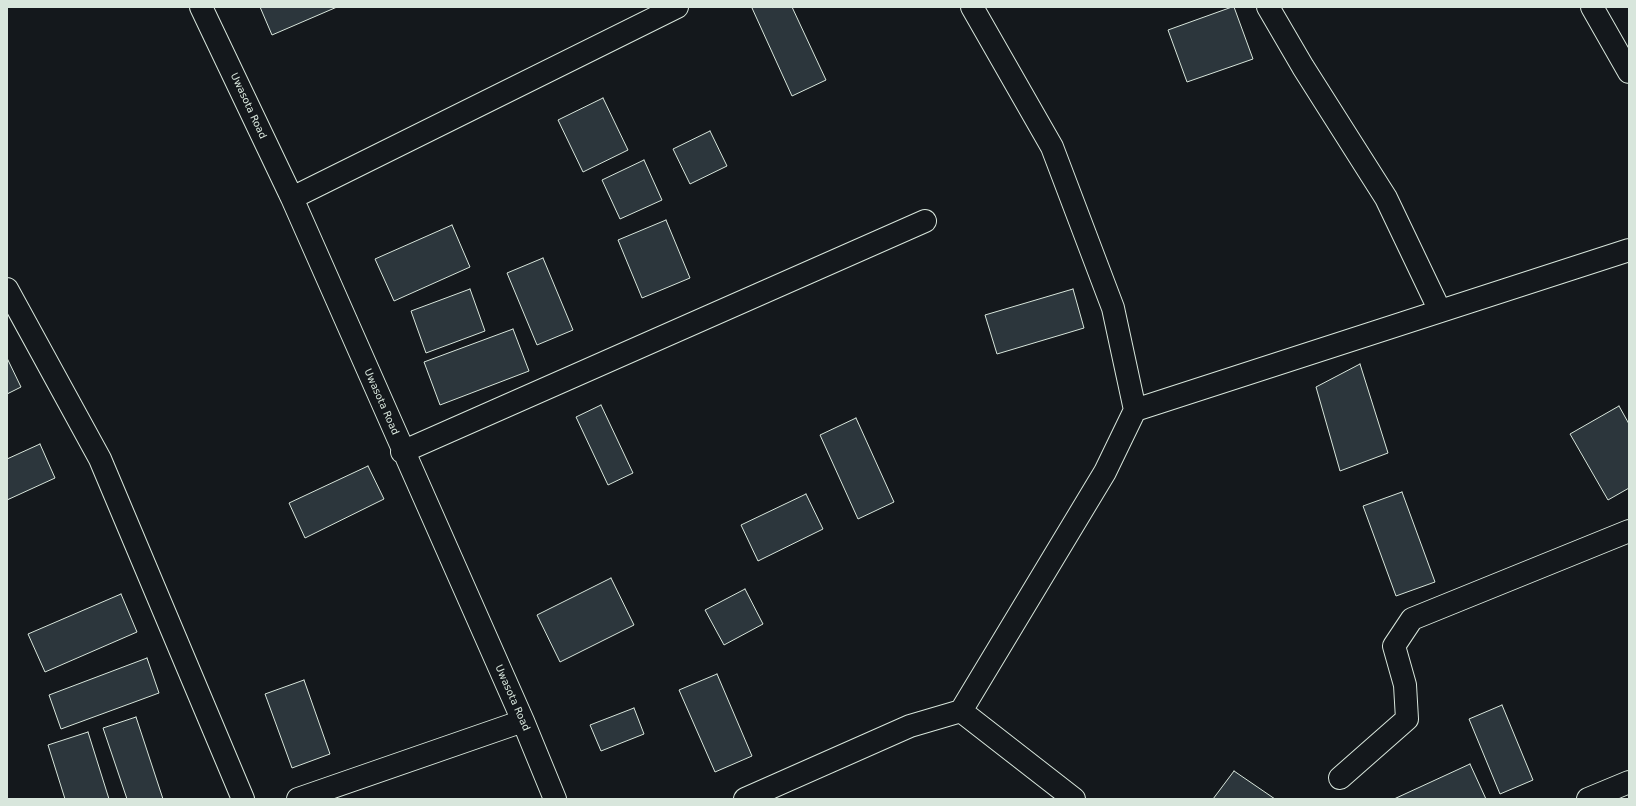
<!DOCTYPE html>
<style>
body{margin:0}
#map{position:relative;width:1636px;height:806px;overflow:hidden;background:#14181c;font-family:"DejaVu Sans",sans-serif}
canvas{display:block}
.frame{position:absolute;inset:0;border:8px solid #d8e6dc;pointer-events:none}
</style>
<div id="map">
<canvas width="1636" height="806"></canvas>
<div class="frame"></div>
</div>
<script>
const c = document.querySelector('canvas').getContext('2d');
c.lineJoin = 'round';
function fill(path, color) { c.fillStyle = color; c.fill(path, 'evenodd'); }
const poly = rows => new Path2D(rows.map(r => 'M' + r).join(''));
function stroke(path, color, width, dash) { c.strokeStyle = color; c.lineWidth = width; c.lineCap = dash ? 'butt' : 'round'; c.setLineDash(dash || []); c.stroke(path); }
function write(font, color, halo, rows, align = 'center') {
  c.font = font + ' "DejaVu Sans",sans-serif'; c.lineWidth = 3; c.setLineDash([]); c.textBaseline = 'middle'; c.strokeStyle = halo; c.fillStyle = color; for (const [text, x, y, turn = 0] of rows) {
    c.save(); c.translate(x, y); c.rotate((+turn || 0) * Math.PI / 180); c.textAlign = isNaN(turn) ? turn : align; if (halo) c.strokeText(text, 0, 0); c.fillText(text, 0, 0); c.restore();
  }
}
const building = poly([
 [260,7,337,7,272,35,260,7],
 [755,7,792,7,826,80,792,96,752,8,755,7],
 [1232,7,1234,7,1253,59,1187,82,1168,30,1232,7],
 [603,98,628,150,583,172,558,120,603,98],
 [710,131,727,166,690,184,673,149,710,131],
 [644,160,662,200,620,219,602,180,644,160],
 [666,220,690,278,642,298,618,240,666,220],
 [452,225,470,267,394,301,375,259,452,225],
 [543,258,573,330,537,345,507,273,543,258],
 [470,289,485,331,426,353,411,311,470,289],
 [1073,289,1084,328,997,354,985,315,1073,289],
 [513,329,529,371,440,405,424,362,513,329],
 [7,358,21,387,7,394,7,358],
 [1360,364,1388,453,1340,471,1316,387,1360,364],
 [601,405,633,473,608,485,576,417,601,405],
 [1619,406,1629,424,1629,488,1608,500,1570,434,1619,406],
 [856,418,894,502,858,519,820,435,856,418],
 [40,444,55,478,7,500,7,459,40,444],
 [368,466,384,499,305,538,289,503,368,466],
 [1402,492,1435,582,1396,596,1363,506,1402,492],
 [806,494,823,529,758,561,741,525,806,494],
 [611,578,634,625,560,662,537,615,611,578],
 [745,589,763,624,724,645,705,610,745,589],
 [121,594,137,632,45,672,28,634,121,594],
 [147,658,159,693,61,729,49,695,147,658],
 [717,674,752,756,715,772,679,690,717,674],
 [304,680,330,754,292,768,265,694,304,680],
 [1502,705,1533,780,1500,794,1469,719,1502,705],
 [634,708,644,734,601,751,590,725,634,708],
 [136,717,163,799,127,799,103,728,136,717],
 [88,732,109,799,65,799,48,745,88,732],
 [1470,764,1486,799,1394,799,1470,764],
 [1234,771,1275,799,1213,799,1234,771]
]);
fill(building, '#2c363c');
stroke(building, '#d8e6dc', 1);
const street = poly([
 [201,7,292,198,523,721,555,799],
 [1268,7,1303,67,1386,198,1440,311],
 [1592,7,1629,72],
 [292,198,677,7],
 [7,289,100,459,243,799],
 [1135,410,1629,250],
 [402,452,925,221],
 [961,711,1105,472,1135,410,1113,308,1052,147,972,7],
 [1340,778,1407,719,1405,685,1394,646,1412,619,1629,531],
 [298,799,523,721],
 [745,799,910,726,961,711,1074,799],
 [1588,799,1629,782]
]);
stroke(street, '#d8e6dc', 24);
stroke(street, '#14181c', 22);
write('10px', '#d8e6dc', '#14181c', [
 ["Uwasota Road",248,106,65],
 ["Uwasota Road",381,402,66],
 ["Uwasota Road",512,698,66]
]);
</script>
